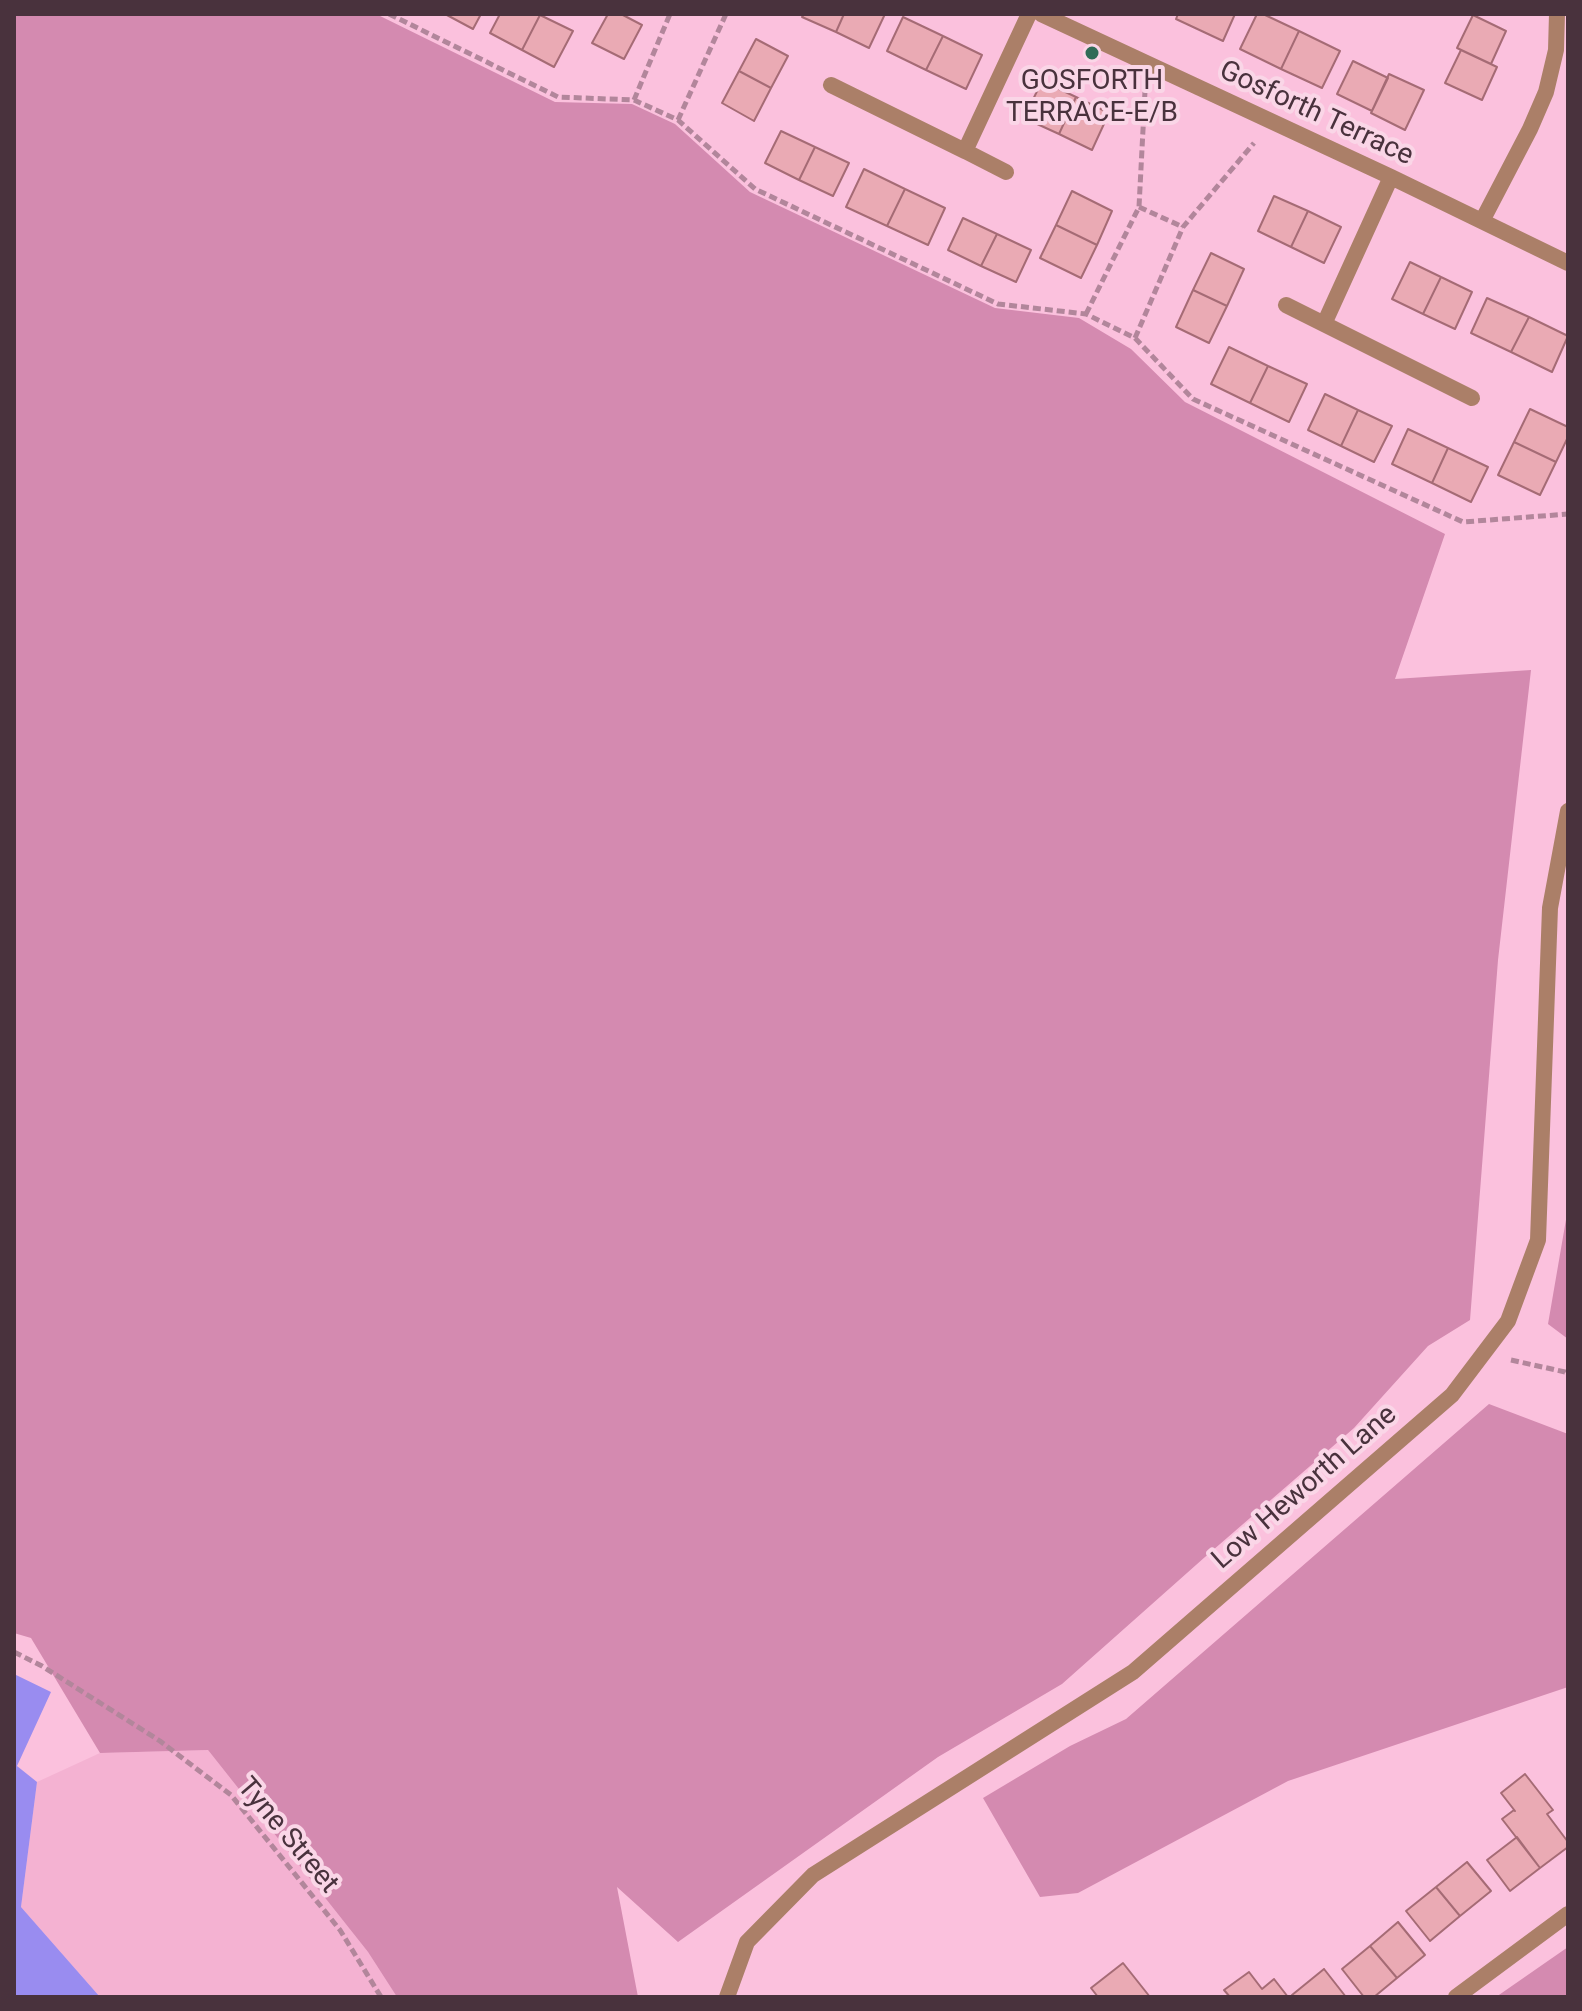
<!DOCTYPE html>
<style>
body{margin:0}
#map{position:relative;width:1582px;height:2011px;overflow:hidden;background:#fbc1dd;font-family:Roboto,sans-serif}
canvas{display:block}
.frame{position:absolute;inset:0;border:16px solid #49323d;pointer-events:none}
</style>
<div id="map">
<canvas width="1582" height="2011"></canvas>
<div class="frame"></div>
</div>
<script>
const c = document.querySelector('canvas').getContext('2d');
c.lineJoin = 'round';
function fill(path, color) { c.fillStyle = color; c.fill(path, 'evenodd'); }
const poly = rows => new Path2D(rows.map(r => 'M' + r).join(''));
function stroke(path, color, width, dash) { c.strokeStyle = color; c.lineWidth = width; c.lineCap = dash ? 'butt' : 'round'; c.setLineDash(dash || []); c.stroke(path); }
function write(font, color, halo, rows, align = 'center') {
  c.font = font + ' Roboto,sans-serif'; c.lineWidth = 8; c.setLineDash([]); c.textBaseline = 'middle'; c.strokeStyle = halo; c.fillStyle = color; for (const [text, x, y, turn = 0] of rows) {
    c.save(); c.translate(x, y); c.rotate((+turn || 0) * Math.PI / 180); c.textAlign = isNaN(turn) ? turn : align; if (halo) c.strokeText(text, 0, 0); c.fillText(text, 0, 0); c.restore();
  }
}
fill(poly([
 [208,1750,368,1952,397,1997,100,1997,21,1907,37,1782,100,1753]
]), '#f4b2d2');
fill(poly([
 [14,14,376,14,555,102,632,104,675,124,750,192,995,308,1079,318,1131,349,1185,402,1445,534,1395,679,1531,670,1498,960,1470,1320,1428,1346,1354,1428,1205,1557,1062,1684,938,1757,678,1942,617,1887,638,1997,397,1997,368,1952,208,1750,100,1753,31,1638,14,1633],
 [1568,1208,1568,1339,1548,1324],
 [1489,1404,1568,1434,1568,1687,1288,1781,1078,1893,1040,1897,983,1798,1070,1746,1126,1719],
 [1568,1947,1568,1997,1496,1997]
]), '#d48ab0');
fill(poly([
 [14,1674,51,1692,17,1766,37,1782,21,1907,100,1997,14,1997]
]), '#998cf0');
const building = poly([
 [445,14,481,14,473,29,445,14],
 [500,14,540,15,522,50,490,33,500,14],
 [608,14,621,14,642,25,624,59,592,43,608,14],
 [804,14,844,14,836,32,802,17,804,14],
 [844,14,885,14,869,48,836,32,844,14],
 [1178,14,1235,14,1223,41,1176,19,1178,14],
 [1257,14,1263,14,1299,31,1281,69,1240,49,1257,14],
 [540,15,573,31,554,67,522,50,540,15],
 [1473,15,1506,31,1491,64,1457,48,1473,15],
 [903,17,943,36,926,70,887,51,903,17],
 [1299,31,1340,51,1322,88,1281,69,1299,31],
 [943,36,982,55,966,89,926,70,943,36],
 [756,39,788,56,771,88,739,71,756,39],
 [1461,50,1497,67,1482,100,1445,83,1461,50],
 [1353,61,1388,78,1372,111,1337,94,1353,61],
 [739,71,771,88,754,121,722,103,739,71],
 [1389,74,1424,90,1405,130,1371,113,1389,74],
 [1042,81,1076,97,1059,134,1024,118,1042,81],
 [1076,97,1109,113,1092,150,1059,134,1076,97],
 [781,131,815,147,799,180,765,163,781,131],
 [815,147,849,163,833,196,799,180,815,147],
 [864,169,905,189,887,226,846,207,864,169],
 [905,189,945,208,928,245,887,226,905,189],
 [1072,191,1112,211,1097,245,1056,225,1072,191],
 [1274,196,1308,211,1291,247,1258,231,1274,196],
 [1308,211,1341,227,1324,263,1291,247,1308,211],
 [963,218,997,234,981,266,948,250,963,218],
 [1056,225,1097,245,1081,278,1040,258,1056,225],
 [997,234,1031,250,1016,282,981,266,997,234],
 [1211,253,1244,269,1227,306,1193,290,1211,253],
 [1410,262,1441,277,1423,314,1392,299,1410,262],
 [1441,277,1472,292,1455,329,1423,314,1441,277],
 [1193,290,1227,306,1209,343,1176,327,1193,290],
 [1487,298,1529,317,1511,352,1471,333,1487,298],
 [1529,317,1568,336,1552,372,1511,352,1529,317],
 [1229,347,1268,366,1250,403,1211,384,1229,347],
 [1268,366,1307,384,1289,422,1250,403,1268,366],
 [1325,394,1358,410,1341,446,1308,430,1325,394],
 [1530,409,1568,427,1568,437,1556,462,1514,442,1530,409],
 [1358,410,1392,426,1374,462,1341,446,1358,410],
 [1408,429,1448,448,1432,483,1392,464,1408,429],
 [1514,442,1556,462,1540,495,1498,475,1514,442],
 [1448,448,1488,467,1471,502,1432,483,1448,448],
 [1525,1774,1553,1810,1547,1814,1568,1842,1568,1847,1540,1868,1502,1819,1514,1810,1515,1811,1501,1793,1525,1774],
 [1517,1837,1540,1868,1510,1891,1487,1860,1517,1837],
 [1467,1862,1491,1891,1460,1916,1436,1887,1467,1862],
 [1436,1887,1460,1916,1430,1941,1406,1911,1436,1887],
 [1398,1922,1425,1955,1397,1978,1370,1946,1398,1922],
 [1370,1946,1397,1978,1374,1997,1364,1997,1342,1969,1370,1946],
 [1123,1963,1150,1997,1098,1997,1091,1988,1123,1963],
 [1324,1969,1346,1997,1294,1997,1292,1995,1324,1969],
 [1249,1972,1262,1989,1274,1979,1288,1997,1230,1997,1224,1990,1249,1972]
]);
fill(building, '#eaaab4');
stroke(building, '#a56b75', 2);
stroke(poly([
 [389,14,558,97,634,100,678,120,755,189,998,304,1086,314,1135,338,1193,399,1463,522,1568,514],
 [634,100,670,14],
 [678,120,726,14],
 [1139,207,1183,227],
 [1086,314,1139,207,1145,91],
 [1135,338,1183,227,1254,143],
 [1511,1360,1565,1372,1568,1375],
 [14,1652,42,1666,160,1741,231,1795,340,1930,381,1997]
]), '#b2869b', 5, [8, 4]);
stroke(poly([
 [727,1997,747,1942,813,1875,1133,1672,1452,1395,1508,1321,1538,1240,1550,908,1568,811]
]), '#ab7f68', 16);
stroke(poly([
 [1041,14,1391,177,1568,263],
 [831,85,965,151,1029,14],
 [965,151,1006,172],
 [1391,177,1324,324,1472,398],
 [1482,221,1530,129,1546,92,1556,50,1557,14],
 [1286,305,1324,324],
 [1456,1997,1568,1914]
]), '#ab7f68', 16);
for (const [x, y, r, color] of [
 [1092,53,8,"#2f6c57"]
]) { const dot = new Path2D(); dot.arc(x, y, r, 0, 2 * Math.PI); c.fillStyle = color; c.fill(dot); stroke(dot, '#fad6e7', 3); }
write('28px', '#49323d', '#fad6e7', [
 ["GOSFORTH",1092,82],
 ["TERRACE-E/B",1092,114]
]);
write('28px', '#49323d', '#fad6e7', [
 ["Gosforth Terrace",1316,114,25],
 ["Low Heworth Lane",1305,1488,-41],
 ["Tyne Street",287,1836,50]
]);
</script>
